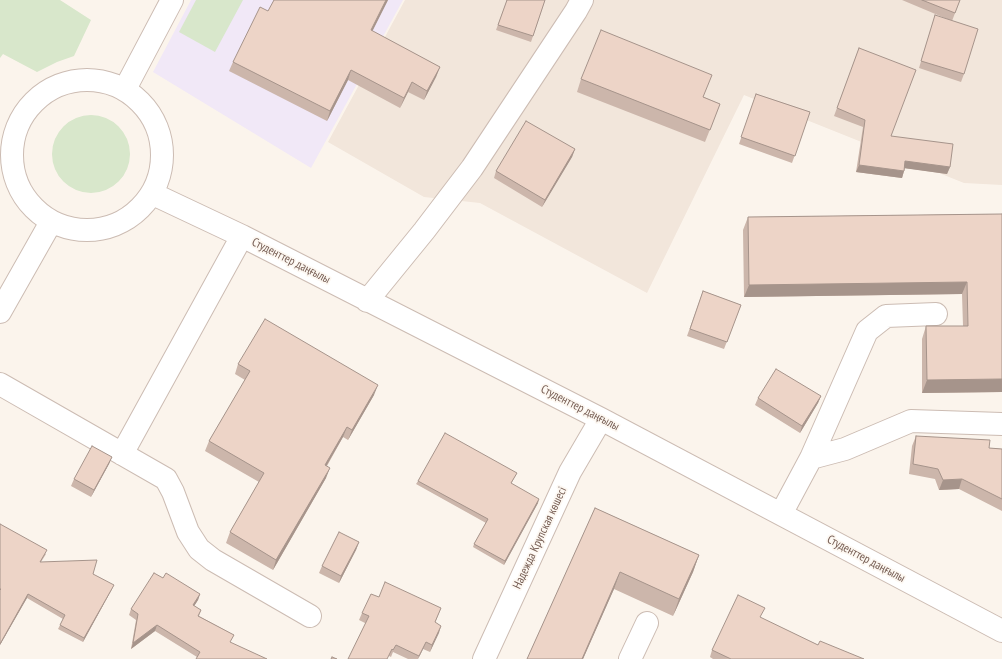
<!DOCTYPE html>
<meta charset="utf-8">
<style>
body{margin:0}
canvas{display:block;background:#fbf4ec}
</style>
<canvas width="1002" height="659"></canvas>
<script>
const c = document.querySelector('canvas').getContext('2d');
c.lineJoin = 'round';
function fill(path, color) { c.fillStyle = color; c.fill(path, 'evenodd'); }
const poly = rows => new Path2D(rows.map(r => 'M' + r).join(''));
function stroke(path, color, width, dash) { c.strokeStyle = color; c.lineWidth = width; c.lineCap = dash ? 'butt' : 'round'; c.setLineDash(dash || []); c.stroke(path); }
function write(font, color, halo, rows, align = 'center') {
  c.font = font + ' "PT Sans Narrow",sans-serif'; c.lineWidth = 3.5; c.setLineDash([]); c.textBaseline = 'middle'; c.strokeStyle = halo; c.fillStyle = color; for (const [text, x, y, turn = 0] of rows) {
    c.save(); c.translate(x, y); c.rotate((+turn || 0) * Math.PI / 180); c.textAlign = isNaN(turn) ? turn : align; if (halo) c.strokeText(text, 0, 0); c.fillText(text, 0, 0); c.restore();
  }
}
fill(poly([
 [405,0,1002,0,1002,185,964,183,744,95,647,293,480,203,424,197,328,142]
]), '#f2e6db');
fill(poly([
 [191,0,403,0,311,168,153,72]
]), '#f1e8f7');
fill(poly([
 [0,0,60,0,91,20,74,56,57,62,37,72,3,54,0,58],
 [196,0,243,0,215,52,179,32],
 '52 154a39 39 0 1 1 78 0a39 39 0 1 1-78 0Z'
]), '#d8e7cb');
const minor = poly([
 '12 155a75 75 0 1 1 150 0a75 75 0 1 1-150 0Z',
 [125,89,172,0],
 [153,194,242,236,601,419,1002,631],
 [367,301,424,231,472,168,576,11,582,0],
 [0,312,51,222],
 [0,384,166,479,173,492,188,532,199,549,213,560,310,616],
 [122,454,242,236],
 [811,458,845,449,911,421,1002,424],
 [781,514,811,458,867,331,886,316,936,314],
 [484,659,570,472,601,419],
 [630,659,647,623]
]);
stroke(minor, '#ccbcb3', 24);
stroke(minor, '#fff', 22);
fill(poly([
 [274,0,388,0,372,31,440,67,436,77,424,100,408,92,400,108,348,80,327,121,229,71,233,62,268,11],
 [506,0,545,0,531,42,496,30,507,0],
 [902,0,960,0,952,21],
 [935,15,964,74,961,82,919,68],
 [859,48,891,136,950,167,947,174,905,168,904,171,902,178,856,172,863,127,834,116],
 [581,79,704,97,720,104,705,142,577,92],
 [756,94,810,112,792,163,739,144],
 [575,149,572,157,542,207,494,178,496,171],
 [1002,214,1002,392,922,393,922,339,926,326,963,326,962,294,744,297,743,230,748,217],
 [703,291,741,305,724,349,687,336],
 [238,364,374,395,348,440,343,437,327,466,326,478,273,570,226,543,230,532,259,482,205,451,209,441,245,380,235,374],
 [821,396,818,403,800,433,755,405,758,398],
 [916,436,989,448,1002,449,1002,511,959,489,939,490,935,479,909,474,912,446],
 [112,457,109,464,91,497,71,486,74,479],
 [517,473,511,484,538,503,504,565,473,547,474,544,486,523,416,484,418,481],
 [595,508,699,555,693,572,673,616,614,589,583,659,527,659],
 [0,524,46,554,41,562,93,574,112,589,83,642,58,629,63,619,27,598,0,645],
 [359,542,356,550,339,583,319,573,322,566],
 [163,578,200,594,198,600,194,606,201,610,199,616,234,635,197,657,155,631,131,649,136,620,129,615,131,609],
 [379,597,441,608,435,623,441,626,430,652,423,649,418,659,408,659,393,652,391,657,389,656,365,623,359,620,362,613],
 [761,618,818,645,864,659,713,659,710,657,712,650]
]), '#ccb6ab');
fill(poly([
 [386,0,388,0,368,40,371,30],
 [440,67,436,77,424,100,427,91],
 [351,70,348,80,327,121,330,111],
 [412,82,408,92,400,108,404,98],
 [575,149,572,157,542,207,545,200],
 [905,161,950,167,947,174,903,168],
 [859,165,904,171,902,178,856,172],
 [967,282,962,294,744,297,749,285],
 [1002,379,1002,392,922,393,927,380],
 [378,385,374,395,348,440,352,430],
 [821,396,818,403,800,433,802,426],
 [347,427,343,437,321,475,325,465],
 [112,457,109,464,91,497,94,490],
 [330,468,326,478,273,570,276,560],
 [962,479,959,489,939,490,943,480],
 [539,499,538,503,504,565,505,561],
 [359,542,356,550,339,583,341,576],
 [699,555,693,572,673,616,679,599],
 [620,572,614,589,583,659,582,659],
 [114,585,112,589,83,642,84,638],
 [28,594,27,598,0,645,0,644],
 [200,594,198,600,191,611,193,605],
 [157,625,155,631,131,649,133,643],
 [441,626,439,633,430,652,432,645],
 [426,642,423,649,418,659,419,656]
]), '#a6948b');
const building = poly([
 [274,0,386,0,371,30,440,67,427,91,412,82,404,98,351,70,330,111,233,62,260,7,268,11,274,0],
 [507,0,545,0,533,36,498,25,507,0],
 [922,0,960,0,955,13,922,0],
 [935,15,978,29,964,74,921,61,935,15],
 [601,30,712,75,703,97,720,104,710,130,581,79,601,30],
 [859,48,916,70,891,136,953,144,950,167,905,161,904,171,859,165,865,120,837,108,859,48],
 [756,94,810,112,795,156,741,137,756,94],
 [526,121,575,149,545,200,496,171,526,121],
 [1002,214,1002,379,927,380,926,326,968,326,967,282,749,285,748,217,1002,214],
 [703,291,741,305,727,342,690,329,703,291],
 [265,319,378,385,352,430,347,427,325,465,330,468,276,560,230,532,264,473,209,441,250,371,238,364,265,319],
 [776,369,821,396,802,426,758,398,776,369],
 [445,433,517,473,511,483,539,499,505,561,474,544,488,519,418,481,445,433],
 [916,436,990,440,989,448,1002,449,1002,499,962,479,943,480,938,469,913,464,916,436],
 [92,446,112,457,94,490,74,479,92,446],
 [595,508,699,555,679,599,620,572,582,659,527,659,595,508],
 [0,524,47,550,40,562,97,560,93,574,114,585,84,638,60,625,65,615,28,594,0,644,0,590,1,589,0,589,0,524],
 [339,532,359,542,341,576,322,566,339,532],
 [154,573,163,578,166,573,200,594,193,605,201,610,198,616,234,635,230,642,267,659,196,659,200,652,157,625,133,643,138,614,131,609,154,573],
 [385,582,441,608,435,622,441,626,432,645,426,642,419,656,396,645,393,650,392,649,387,659,348,659,369,616,362,613,371,594,379,597,385,582],
 [738,595,765,608,760,617,818,645,820,641,864,659,731,659,712,650,738,595],
 [332,657,337,659,331,659,332,657]
]);
fill(building, '#edd4c7');
stroke(building, '#a6948b', 1);
write('12px', '#745b51', '#fdf8f2', [
 ["Студенттер даңғылы",291,261,27],
 ["Студенттер даңғылы",580,408,27],
 ["Надежда Крупская көшесі",540,538,-65],
 ["Студенттер даңғылы",866,559,28]
]);
</script>
